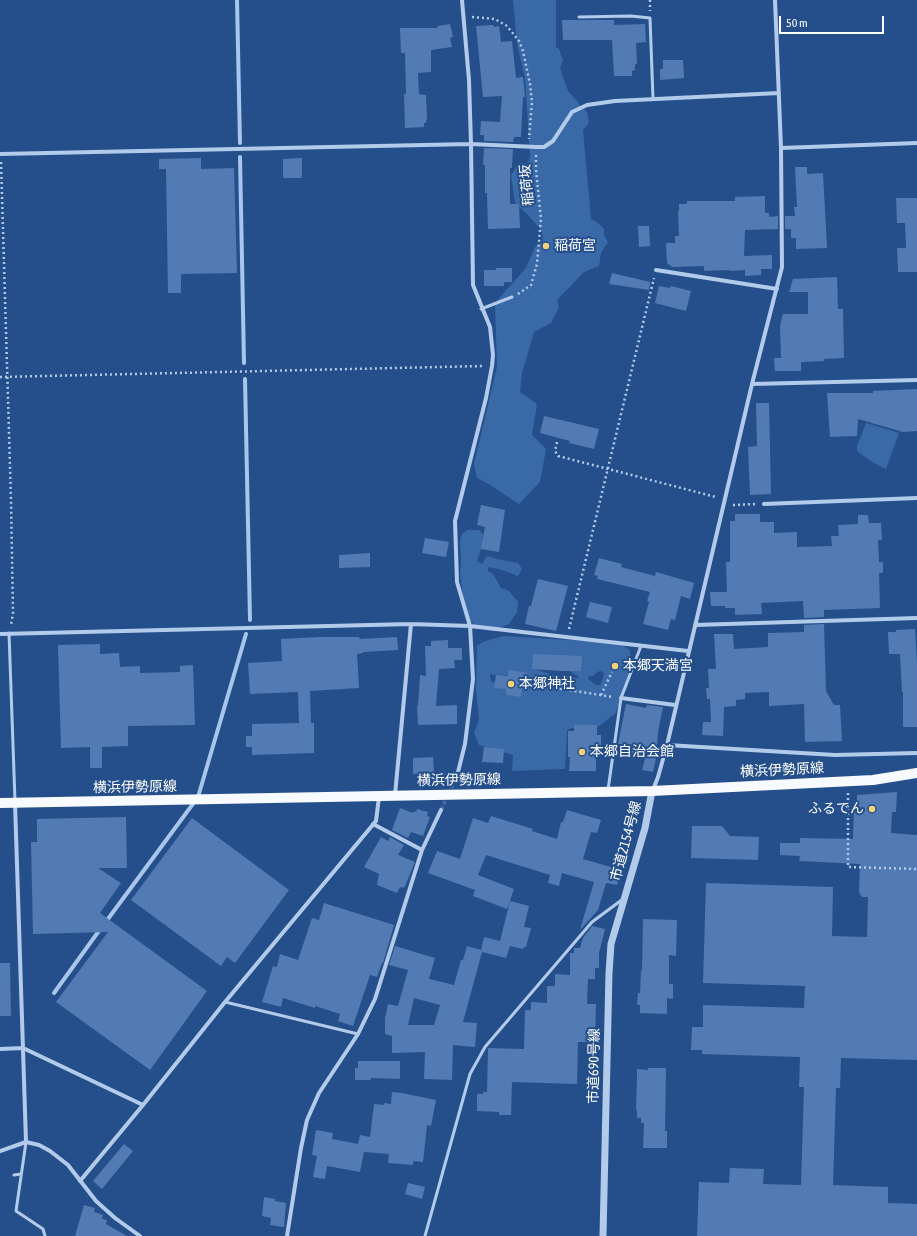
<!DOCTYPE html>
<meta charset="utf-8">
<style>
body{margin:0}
#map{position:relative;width:917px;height:1236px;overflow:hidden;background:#254f8b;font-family:"Asap Condensed",sans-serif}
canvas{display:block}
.scale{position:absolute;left:779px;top:16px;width:105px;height:18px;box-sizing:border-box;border:2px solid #fff;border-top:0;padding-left:5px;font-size:12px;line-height:14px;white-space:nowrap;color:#fff;-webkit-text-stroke:3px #254f8b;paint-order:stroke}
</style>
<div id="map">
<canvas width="917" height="1236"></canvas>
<div class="scale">50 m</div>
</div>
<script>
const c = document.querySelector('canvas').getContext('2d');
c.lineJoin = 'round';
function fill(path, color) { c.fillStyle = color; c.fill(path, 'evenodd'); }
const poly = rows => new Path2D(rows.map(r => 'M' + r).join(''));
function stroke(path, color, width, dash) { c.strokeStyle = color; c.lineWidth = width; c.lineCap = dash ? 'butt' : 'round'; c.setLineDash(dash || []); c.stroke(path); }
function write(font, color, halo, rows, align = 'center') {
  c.font = font + ' "Asap Condensed","Noto Sans JP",sans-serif'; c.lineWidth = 4; c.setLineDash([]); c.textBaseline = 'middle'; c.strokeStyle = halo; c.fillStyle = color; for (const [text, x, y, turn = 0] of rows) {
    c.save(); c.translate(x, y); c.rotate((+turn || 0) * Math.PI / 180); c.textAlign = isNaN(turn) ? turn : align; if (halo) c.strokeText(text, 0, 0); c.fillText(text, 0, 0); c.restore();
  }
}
fill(poly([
 [513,0,556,0,556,47,559,49,563,60,560,68,568,91,577,101,581,107,587,112,589,123,583,130,591,219,597,222,604,229,604,235,608,242,601,253,599,266,584,272,557,300,559,307,551,323,534,332,522,373,520,392,537,404,532,435,546,449,540,482,519,504,490,485,477,478,474,464,497,367,495,303,526,268,535,247,543,242,542,231,527,214,515,203,511,175,519,163,528,164,530,155,525,78,517,43],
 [866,423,899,433,886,469,872,462,857,451,857,446],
 [467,530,479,530,483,534,484,541,477,561,482,564,487,556,497,559,518,563,522,569,518,576,499,569,488,567,488,571,493,574,501,588,509,591,518,602,517,612,509,624,492,631,476,627,470,620,463,596,460,574,461,564,460,541,462,534],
 [503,636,619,643,630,650,632,672,615,714,599,726,572,728,567,730,565,769,512,771,513,755,479,745,474,733,479,719,476,691,477,646,482,642],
 [535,669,568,670,579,677,577,678,566,676,561,678],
 [601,671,603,672,604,675,600,685,596,685,588,679,589,676,593,676,597,672],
 [490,674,500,676,506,675,510,678,526,678,528,679,527,683,523,689,519,690,491,681]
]), '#3a69a7');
stroke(poly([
 [237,0,240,143],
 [240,157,244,363],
 [245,379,250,620],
 [105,923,198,797,246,634],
 [54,993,101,928]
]), '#a8c5eb', 4);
fill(poly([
 [562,20,614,20,614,25,645,24,646,42,636,43,637,64,635,64,635,70,632,71,632,76,614,76,612,40,563,40],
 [450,24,453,37,450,38,452,47,431,50,431,72,418,73,419,94,426,95,427,118,426,123,424,123,424,127,405,128,404,94,406,94,405,53,401,53,400,28,438,28,437,26],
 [493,25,494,27,499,26,501,42,512,41,516,78,523,77,525,97,523,97,521,137,514,137,513,142,484,141,484,135,480,135,481,121,500,122,502,96,483,97,476,26],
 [663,60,683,60,684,78,660,80,660,69,663,69],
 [484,148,513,149,512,168,510,168,510,204,519,204,520,228,488,229,487,193,485,193,485,165,483,165],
 [201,158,201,169,234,168,237,273,181,274,181,293,168,293,166,169,159,169,159,159],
 [302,158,302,176,301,178,284,178,283,177,283,159],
 [795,167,807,167,807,174,823,173,827,248,796,249,796,238,791,238,791,229,785,229,785,216,795,216,794,207,797,207],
 [765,196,765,213,769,213,769,217,778,216,778,229,745,230,744,256,772,255,772,269,761,269,761,275,745,276,745,270,730,271,730,270,704,271,704,266,672,267,667,263,666,243,675,243,675,236,679,236,678,211,679,211,679,204,687,204,687,201,735,201,735,197],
 [896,198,917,198,917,272,898,272,897,248,906,248,905,223,897,223],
 [638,226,649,226,650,246,639,247],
 [496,268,512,268,512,282,504,282,504,286,484,286,484,270,496,270],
 [612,273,650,282,649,290,609,284],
 [837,277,838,309,843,309,844,358,824,359,824,361,801,362,801,371,775,371,774,358,781,358,780,326,783,314,808,314,808,292,789,292,793,279],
 [659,286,670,288,671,286,691,291,686,311,655,303],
 [917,389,917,431,903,432,858,419,857,436,830,437,827,393,873,393,873,391],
 [756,403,769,403,771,494,750,495,748,447,757,446],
 [544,416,599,429,594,449,569,443,570,441,540,433],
 [481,505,505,510,499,552,481,549,485,527,477,525],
 [735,514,760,514,760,522,774,522,774,533,797,532,797,547,832,546,831,536,839,536,838,525,858,524,858,515,868,515,869,523,881,523,882,540,878,540,879,562,883,562,883,573,879,573,880,608,824,610,824,617,804,618,803,601,761,603,762,614,735,615,735,608,725,608,725,606,711,606,710,592,727,592,726,562,730,562,730,521,735,521],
 [425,538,449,542,446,557,422,553],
 [370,553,370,567,339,568,339,555],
 [599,558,622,564,621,567,655,576,656,572,694,583,690,599,681,596,675,620,671,619,668,630,643,624,649,602,647,601,650,592,597,579,598,576,594,575],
 [538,579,568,586,556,631,525,624,529,606,531,606],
 [590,602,612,607,608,623,586,617],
 [824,624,826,691,834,705,840,705,842,741,805,742,804,704,769,706,769,692,745,693,745,699,736,700,736,706,724,707,723,736,702,735,703,722,711,722,710,699,707,699,706,688,709,688,708,669,716,669,714,634,733,634,734,649,768,647,768,633,804,632,804,625],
 [915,629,917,663,917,727,903,727,903,692,902,692,900,654,889,654,888,632,896,632,896,630],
 [319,637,359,637,360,639,397,637,398,650,363,652,363,653,357,654,359,688,310,691,311,723,314,723,314,753,252,755,252,747,246,747,246,736,252,736,252,724,299,723,298,692,250,694,248,663,282,661,281,639],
 [448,640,448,648,462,648,462,660,454,660,455,668,439,669,436,706,457,705,457,724,418,725,417,706,418,706,420,675,426,676,425,646,431,646,431,641],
 [100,644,100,654,119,653,120,667,140,666,140,673,180,672,180,666,193,665,195,725,128,726,128,746,102,747,102,768,90,768,90,747,61,748,58,645],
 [533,654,582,656,581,671,561,671,532,669],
 [509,670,528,673,526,690,522,689,521,697,506,695,506,689,494,688,496,675,508,676],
 [626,704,646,708,647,705,663,707,658,732,656,759,653,772,642,770,645,759,624,757,625,745,618,744],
 [574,725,597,725,597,735,601,735,601,747,596,747,596,771,569,771,570,757,568,757,568,731,574,731],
 [484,747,504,749,503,763,482,762],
 [433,757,434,773,413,774,413,758],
 [897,792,896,812,892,812,891,833,917,835,917,1060,841,1058,840,1088,836,1088,833,1185,888,1187,888,1203,917,1204,917,1236,697,1236,699,1182,729,1183,730,1168,764,1169,763,1184,801,1185,804,1087,799,1087,800,1057,702,1054,702,1050,691,1050,692,1027,703,1027,703,1005,804,1008,805,986,703,983,706,883,833,887,832,936,867,937,868,897,862,897,859,892,860,864,799,861,800,856,780,855,780,843,800,843,800,838,853,839,854,802,857,802,857,795],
 [400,808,413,813,414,811,416,812,417,809,428,812,427,816,430,817,423,836,411,832,408,838,392,830],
 [567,810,601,820,597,833,591,832,583,859,621,870,617,885,606,883,598,910,580,930,594,882,562,873,559,886,548,883,550,875,486,855,478,875,514,889,507,909,473,896,475,890,428,873,437,851,460,859,473,818,488,823,491,816,533,829,532,831,557,839,561,822,563,822],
 [126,817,127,868,98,868,121,883,100,913,207,991,150,1070,56,1002,108,932,33,934,31,842,37,842,37,819],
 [192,818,289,890,235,963,227,957,221,966,131,900],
 [692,826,722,826,730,836,759,837,758,860,691,858],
 [381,837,388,841,390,837,404,845,398,855,415,862,405,886,403,888,400,887,397,893,377,885,379,874,364,867],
 [510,901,529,906,524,927,531,928,526,947,524,947,523,949,510,946,506,958,482,952,463,1022,477,1023,475,1047,453,1045,452,1080,424,1079,425,1052,392,1053,392,1036,385,1034,385,1018,388,1004,398,1006,408,970,389,965,395,946,435,958,429,979,454,985,461,960,463,960,467,946,481,950,484,937,500,941],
 [414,998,440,1005,434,1025,408,1025],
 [324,903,394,925,383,963,382,963,377,977,370,975,353,1026,338,1021,340,1014,315,1006,315,1008,283,998,281,1007,262,1002,273,966,277,967,280,954,298,960,312,918,319,920],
 [643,919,677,920,676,956,669,955,669,984,673,984,673,999,667,998,667,1014,640,1013,640,1005,637,1005,638,993,640,993,641,970,642,970],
 [592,926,605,929,599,953,599,968,595,968,595,979,588,979,587,1004,596,1004,595,1042,578,1042,577,1084,512,1082,511,1115,499,1115,499,1112,477,1111,477,1094,483,1094,483,1092,487,1092,488,1048,524,1049,525,1010,531,1010,531,1002,547,1003,547,986,555,986,555,974,570,975,570,953,574,953,574,948,580,948,583,938],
 [0,963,10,963,11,1016,0,1016],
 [358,1061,400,1061,400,1079,371,1078,371,1080,355,1080,355,1068,358,1068],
 [648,1068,666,1068,665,1131,667,1131,667,1148,643,1148,644,1123,641,1123,641,1118,637,1118,637,1110,636,1110,637,1076,637,1069,648,1070],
 [392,1092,402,1093,436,1100,431,1126,427,1125,423,1162,413,1161,413,1165,388,1163,389,1154,364,1152,360,1172,327,1166,325,1179,313,1177,317,1156,312,1155,316,1130,333,1133,332,1139,358,1144,360,1135,370,1137,374,1104,384,1105,384,1103,391,1104],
 [124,1144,133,1151,102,1189,93,1181],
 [408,1183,425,1187,422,1199,405,1194],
 [264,1197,275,1199,275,1201,286,1203,284,1227,270,1225,271,1218,262,1216],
 [84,1205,95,1208,94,1212,103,1215,102,1219,107,1220,106,1224,127,1236,75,1236]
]), '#527bb3');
stroke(poly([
 [441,810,457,776]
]), '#46699c', 4, [4, 2]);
stroke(poly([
 [650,0,650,11],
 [472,17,495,19,507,26,519,41,523,51,530,84,532,102,529,139],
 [1,162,11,500,13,613,11,625],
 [518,294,531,285,537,264,541,219,536,170,536,155],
 [0,377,483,366],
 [557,442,555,451,558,456,716,497],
 [733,505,756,504],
 [569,629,654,278],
 [530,684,613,697],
 [601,695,612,672],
 [848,793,848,867,917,869]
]), '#b3cbea', 2.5, [2, 3]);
stroke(poly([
 [579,17,631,16,650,18,653,99],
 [481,309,512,297],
 [9,633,15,801],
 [608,790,621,698,641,646],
 [225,1002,358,1034],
 [26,1142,16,1211,43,1229,45,1236],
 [14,1175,21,1174],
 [425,1236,470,1074,485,1047,592,922,623,899]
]), '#b3cbea', 3);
stroke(poly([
 [781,148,917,143],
 [0,154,471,144,536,147,544,147,553,141,572,112,587,105,615,101,779,93],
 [656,270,777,289],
 [752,384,917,380],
 [764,504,917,498],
 [695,625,917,618],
 [0,634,411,624,470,626,688,651],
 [621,698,675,705],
 [667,745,835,755,917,753],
 [457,776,465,744,473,679,470,626,457,582,455,521,486,398,492,366,493,355,490,327,473,285,471,144,469,80,462,0],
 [653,790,658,777,667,745,752,384,782,267,781,148,775,0],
 [395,795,411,624],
 [15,803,26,1142],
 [373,824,422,850],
 [0,1049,23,1048,143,1105],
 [0,1151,26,1142,39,1145,50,1151,68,1165,96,1201,115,1218,140,1236],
 [80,1181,143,1105,225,1002,376,821,379,797],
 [287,1236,301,1148,307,1120,319,1093,358,1034,375,999,422,850,441,810]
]), '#b3cbea', 4);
stroke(poly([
 [603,1236,609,973,611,944,645,828,652,791]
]), '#b3cbea', 7);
stroke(poly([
 [0,803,652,791,873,780,917,773]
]), '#f7fafe', 10);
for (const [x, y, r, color] of [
 [546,246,4,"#f3d278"],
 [615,666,4,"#f3d278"],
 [511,684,4,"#f3d278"],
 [582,752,4,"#f3d278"],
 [872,809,4,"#f3d278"]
]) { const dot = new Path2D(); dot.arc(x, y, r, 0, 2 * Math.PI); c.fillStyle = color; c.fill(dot); stroke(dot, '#254f8b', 1.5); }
write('14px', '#fff', '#254f8b', [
 ["稲荷坂",527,185,-95],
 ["横浜伊勢原線",782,770,-3],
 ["横浜伊勢原線",459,780,-1],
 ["横浜伊勢原線",135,787,-1],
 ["市道2154号線",626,841,-75],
 ["市道690号線",594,1066,-89]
]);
write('14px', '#fff', '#254f8b', [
 ["稲荷宮",554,246],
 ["本郷天満宮",623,666],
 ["本郷神社",519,684],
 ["本郷自治会館",590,752],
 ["ふるでん",864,809,"right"]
], 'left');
</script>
